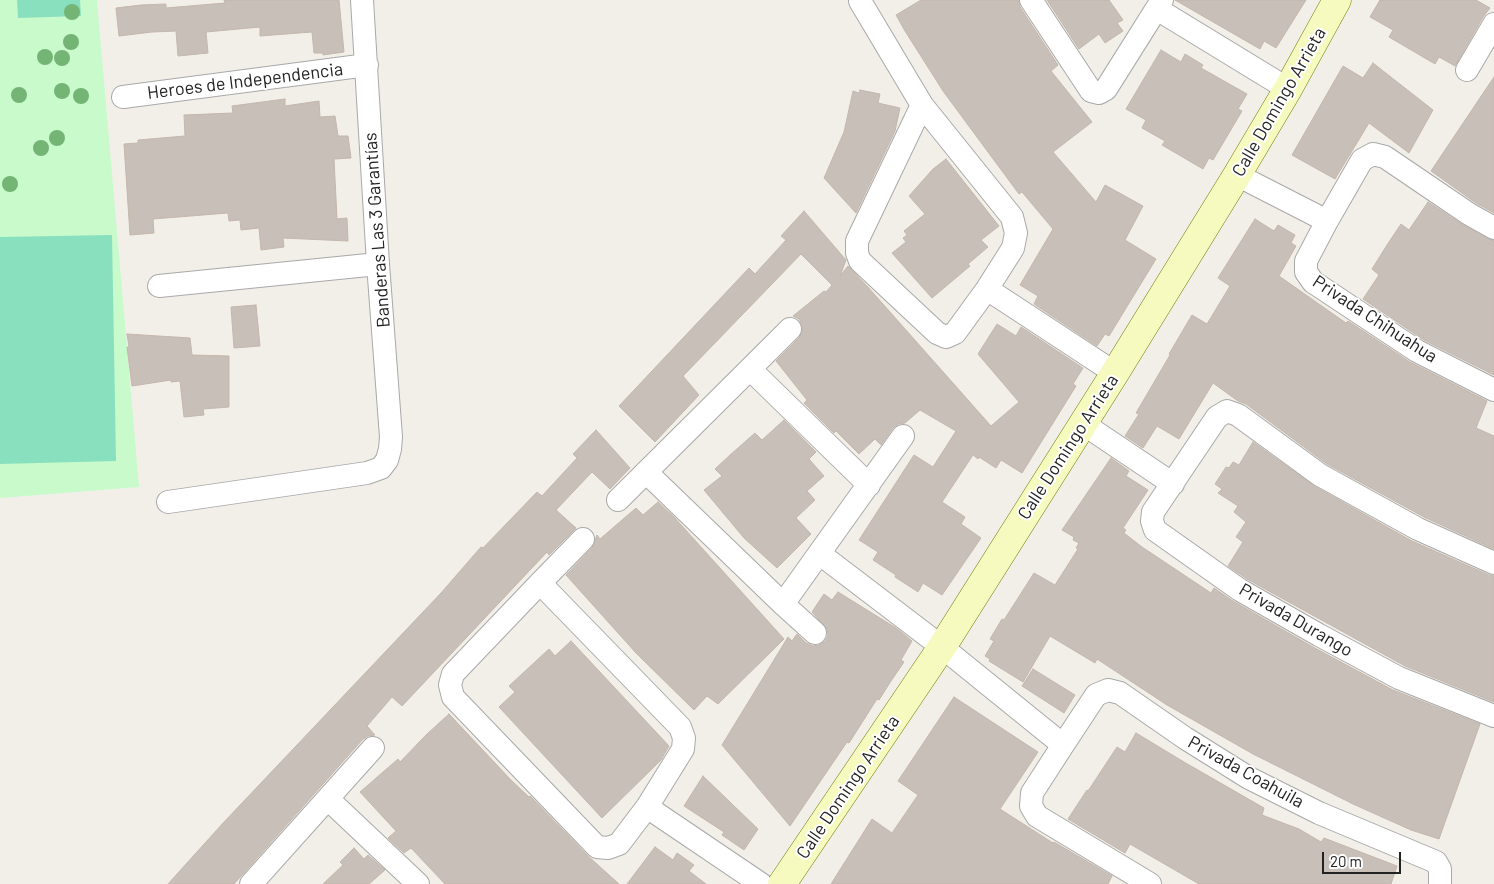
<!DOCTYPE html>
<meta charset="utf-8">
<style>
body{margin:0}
#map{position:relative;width:1494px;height:884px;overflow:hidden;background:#f2efe9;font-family:Barlow,sans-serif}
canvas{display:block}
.scale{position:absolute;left:1322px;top:852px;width:79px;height:22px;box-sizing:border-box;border:2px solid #222;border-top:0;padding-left:6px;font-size:15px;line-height:18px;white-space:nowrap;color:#222;-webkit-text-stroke:4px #fff;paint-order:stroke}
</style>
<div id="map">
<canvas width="1494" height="884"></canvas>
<div class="scale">20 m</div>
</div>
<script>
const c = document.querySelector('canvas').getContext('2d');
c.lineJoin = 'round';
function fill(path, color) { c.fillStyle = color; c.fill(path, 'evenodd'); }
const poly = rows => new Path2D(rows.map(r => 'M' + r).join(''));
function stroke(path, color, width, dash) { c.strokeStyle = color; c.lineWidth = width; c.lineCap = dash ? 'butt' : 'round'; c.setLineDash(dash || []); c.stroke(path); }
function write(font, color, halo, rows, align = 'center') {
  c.font = font + ' Barlow,sans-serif'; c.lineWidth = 4; c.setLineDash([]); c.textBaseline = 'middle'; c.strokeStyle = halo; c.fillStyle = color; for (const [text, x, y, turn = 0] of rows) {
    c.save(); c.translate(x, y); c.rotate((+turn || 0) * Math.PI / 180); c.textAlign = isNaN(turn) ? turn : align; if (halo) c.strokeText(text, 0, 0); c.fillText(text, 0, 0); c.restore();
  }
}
fill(poly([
 [0,0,97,0,139,487,0,498]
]), '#c8facc');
fill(poly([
 [17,0,80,0,81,16,18,18],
 [112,235,116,461,0,464,0,237]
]), '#88e0be');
const building = poly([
 [224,0,339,0,344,52,323,55,323,53,314,53,312,32,260,36,260,27,206,32,208,53,178,56,176,31,152,32,119,36,116,8,141,5,166,4,166,8,225,3,224,0],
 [921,0,1018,0,1020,7,1058,65,1051,71,1092,122,1053,152,1096,202,1105,185,1143,206,1125,240,1156,259,1109,336,1105,334,1097,346,1034,304,1038,296,1020,285,1053,229,1022,192,1019,194,943,91,905,31,896,15,921,0],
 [1047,0,1109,0,1123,20,1117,23,1123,31,1105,43,1099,34,1079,49,1047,0],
 [1175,0,1306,0,1276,48,1264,41,1260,49,1175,0],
 [1380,0,1476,0,1490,8,1483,17,1455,66,1439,57,1435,64,1389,37,1393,30,1370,17,1380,0],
 [1161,50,1181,62,1185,54,1203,65,1201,68,1247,94,1238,109,1242,111,1213,160,1209,158,1203,169,1162,145,1165,141,1142,128,1146,120,1126,109,1161,50],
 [1373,63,1433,110,1409,153,1369,123,1335,179,1292,155,1343,66,1363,78,1373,63],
 [1494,77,1494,213,1476,203,1431,171,1494,77],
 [860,90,880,94,878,103,900,108,895,131,856,213,824,178,844,132,853,91,859,93,860,90],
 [285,99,285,106,319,101,320,117,335,116,338,136,348,136,351,158,334,159,337,219,347,218,348,241,283,238,284,247,261,250,259,228,241,230,240,220,229,221,228,213,153,219,154,233,130,235,124,144,138,143,138,140,185,136,184,115,233,113,232,106,285,99],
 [946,159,999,226,981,240,988,247,968,264,970,266,932,298,892,253,906,242,903,238,907,235,904,231,925,214,909,196,933,169,946,159],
 [1428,202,1463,225,1488,239,1494,241,1494,375,1424,340,1363,299,1379,275,1372,269,1387,245,1401,224,1409,230,1428,202],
 [804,211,846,260,840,276,848,266,867,286,991,426,1019,402,978,354,997,324,1016,336,1021,327,1083,368,1073,384,1076,386,1022,473,1001,460,996,468,979,457,978,459,973,455,942,502,965,517,961,524,981,538,942,595,923,583,918,592,895,577,896,575,873,560,878,552,859,540,914,455,933,467,956,431,920,410,905,423,898,424,893,428,881,445,875,439,859,454,836,431,834,433,804,403,807,400,776,361,799,338,802,333,802,325,799,319,793,316,824,291,826,292,832,285,801,254,683,376,699,395,655,442,619,406,749,268,755,274,786,240,781,236,804,211],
 [1255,219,1274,231,1278,225,1295,235,1291,243,1296,246,1279,276,1346,323,1348,321,1410,362,1487,401,1476,428,1494,436,1494,549,1424,517,1327,464,1246,404,1238,401,1213,383,1179,439,1157,426,1143,448,1125,436,1139,414,1136,413,1170,355,1169,354,1192,315,1207,324,1230,286,1218,278,1255,219],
 [256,305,260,346,234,348,231,307,256,305],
 [127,334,190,338,192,355,229,356,229,407,203,409,204,415,184,417,180,381,171,382,171,380,132,386,127,347,129,347,127,334],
 [784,420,816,452,809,459,824,476,807,491,815,500,796,518,811,534,777,568,744,538,704,490,722,476,715,469,730,455,755,433,762,440,784,420],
 [596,430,630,468,610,489,592,472,556,510,576,528,549,555,547,552,402,706,392,697,367,726,375,735,368,736,363,739,234,884,168,884,224,822,441,593,481,547,483,548,537,492,542,496,577,458,573,454,596,430],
 [1253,442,1314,486,1412,541,1489,575,1494,576,1494,702,1405,666,1247,579,1228,566,1243,542,1236,537,1246,522,1234,512,1238,506,1218,493,1222,489,1215,484,1226,467,1229,468,1233,462,1239,465,1253,442],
 [1111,458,1129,471,1126,476,1148,490,1123,528,1126,530,1124,533,1142,547,1211,593,1214,588,1233,601,1313,647,1393,690,1480,724,1439,839,1411,830,1353,804,1253,754,1167,705,1097,659,1095,663,1050,636,1023,682,989,661,990,659,985,656,994,641,990,639,1002,619,1004,620,1034,573,1055,585,1078,549,1076,548,1079,543,1073,540,1074,537,1062,530,1111,458],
 [658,502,674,517,784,639,718,704,707,696,694,710,636,653,566,575,592,548,597,535,600,539,636,508,643,515,658,502],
 [838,592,896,628,912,641,901,660,904,662,891,681,879,700,877,699,849,743,847,742,790,826,722,745,788,637,792,641,797,634,806,643,813,646,819,645,825,641,828,635,827,629,812,612,824,594,832,600,838,592],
 [571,641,669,746,661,760,602,818,499,707,515,692,509,686,549,649,555,656,571,641],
 [1033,669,1075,695,1064,713,1022,686,1033,669],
 [954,697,1038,752,1000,809,1053,843,1054,842,1112,876,1108,884,831,884,872,819,892,833,918,795,898,781,954,697],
 [449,714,510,779,529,797,530,796,588,856,619,884,445,884,411,848,404,853,388,838,396,831,360,792,398,759,400,762,426,735,449,714],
 [1136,733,1184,762,1264,808,1262,815,1299,829,1321,842,1324,838,1397,866,1391,884,1199,884,1130,844,1125,853,1068,819,1087,790,1088,791,1117,747,1125,752,1136,733],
 [703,776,758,829,744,850,722,835,724,832,684,806,703,776],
 [655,847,673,860,677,853,694,865,689,871,706,884,627,884,655,847],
 [354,848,364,859,368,855,385,870,369,884,323,884,343,865,340,862,354,848]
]);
fill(building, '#c7bfb8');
stroke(building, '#c4b6ab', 1);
const street = poly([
 [1031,0,1091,91,1099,93,1106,89,1162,0],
 [860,1,922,105,1012,217,1016,233,1013,248,987,289,955,333,946,337,937,333,860,261,857,253,857,241,922,105],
 [1157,9,1288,89],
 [1467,70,1494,24],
 [123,97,367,65],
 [1237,175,1327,221],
 [1494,228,1469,214,1385,157,1373,154,1362,160,1327,221,1306,261,1306,272,1313,282,1417,351,1494,390],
 [159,286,378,264],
 [987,289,1115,373],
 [750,369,869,485],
 [1082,423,1173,484],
 [646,472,783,604,815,633],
 [618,500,790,329],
 [168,502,367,473,381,468,387,460,390,449,391,437,378,264,362,0],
 [820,554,942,647,1063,745],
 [1494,563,1418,529,1320,475,1238,415,1227,411,1217,417,1153,512,1152,521,1155,530,1240,590,1319,635,1399,678,1494,716],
 [540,583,680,727,684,738,683,749,647,807,619,844,608,848,597,847,453,697,450,685,453,674,540,583,583,539],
 [783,604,903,436],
 [328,799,418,884],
 [647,807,761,884],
 [251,884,373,748],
 [1150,884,1037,816,1031,806,1032,793,1063,745,1096,695,1108,690,1120,693,1185,738,1249,778,1319,813,1436,862,1440,869,1440,884]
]);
const secondary = poly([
 [782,884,942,647,1115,373,1237,175,1288,89,1337,0]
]);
stroke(street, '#a9a9a9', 24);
stroke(secondary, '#707d05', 29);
stroke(street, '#fff', 22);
stroke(secondary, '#f7fabf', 28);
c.fillStyle = '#74b475';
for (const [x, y] of [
 [72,12],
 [71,42],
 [45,57],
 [62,58],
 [62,91],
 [19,95],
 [81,96],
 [57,138],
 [41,148],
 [10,184]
]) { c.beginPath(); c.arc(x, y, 8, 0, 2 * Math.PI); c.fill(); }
write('18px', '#222', '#fff', [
 ["Heroes de Independencia",245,81,-7],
 ["Calle Domingo Arrieta",1279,102,-60],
 ["Banderas Las 3 Garantías",377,230,-94],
 ["Privada Chihuahua",1375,319,33],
 ["Calle Domingo Arrieta",1068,447,-57],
 ["Privada Durango",1296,620,30],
 ["Privada Coahuila",1246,772,29],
 ["Calle Domingo Arrieta",848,787,-56]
]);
</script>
